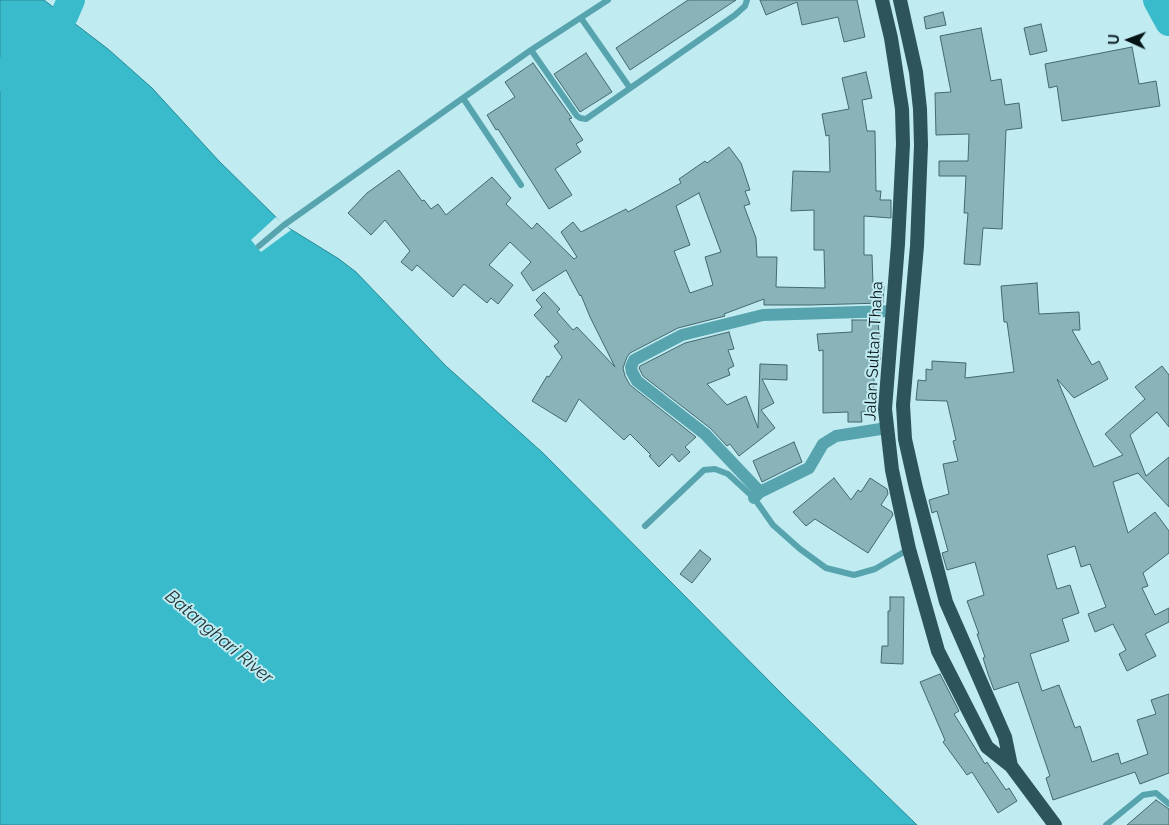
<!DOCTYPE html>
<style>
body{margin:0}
#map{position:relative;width:1169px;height:825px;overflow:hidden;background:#c0ebf1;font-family:Raleway,sans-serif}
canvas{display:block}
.north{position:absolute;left:1104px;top:15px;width:50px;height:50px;-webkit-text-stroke:4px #c0ebf1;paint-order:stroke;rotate:272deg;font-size:14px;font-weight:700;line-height:20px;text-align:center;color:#041316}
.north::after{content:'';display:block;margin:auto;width:18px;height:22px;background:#041316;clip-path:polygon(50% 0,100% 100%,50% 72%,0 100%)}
</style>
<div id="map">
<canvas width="1169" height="825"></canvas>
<div class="north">U</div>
</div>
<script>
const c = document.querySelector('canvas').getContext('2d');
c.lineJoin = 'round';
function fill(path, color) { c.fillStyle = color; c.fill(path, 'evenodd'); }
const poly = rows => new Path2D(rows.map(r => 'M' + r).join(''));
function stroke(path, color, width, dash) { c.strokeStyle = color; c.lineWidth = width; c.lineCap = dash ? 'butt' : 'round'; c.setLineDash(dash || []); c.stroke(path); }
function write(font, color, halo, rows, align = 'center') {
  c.font = font + ' Raleway,sans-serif'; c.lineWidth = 4; c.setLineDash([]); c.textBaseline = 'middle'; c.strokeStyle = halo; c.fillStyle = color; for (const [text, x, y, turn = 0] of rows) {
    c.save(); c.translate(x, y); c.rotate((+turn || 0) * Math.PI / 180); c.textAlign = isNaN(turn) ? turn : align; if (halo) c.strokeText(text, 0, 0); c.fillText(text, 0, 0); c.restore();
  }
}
const water = poly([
 [0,0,44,0,108,49,152,88,218,160,284,225,339,259,356,272,446,366,543,453,788,700,917,825,0,825,0,0]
]);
fill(water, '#39bbcb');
stroke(water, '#298995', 1);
fill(poly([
 [276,217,291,230,261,252,251,240]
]), '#c0ebf1');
stroke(poly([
 [1157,0,1169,22],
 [0,77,64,16,71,0]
]), '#39bbcb', 28);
const building = poly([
 [688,0,736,0,630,70,616,48,688,0],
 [760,0,857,0,865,37,844,42,838,17,802,25,797,2,766,15,760,0],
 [943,12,946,25,926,29,924,17,943,12],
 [1041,24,1047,51,1030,55,1024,28,1041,24],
 [981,28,991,81,1001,79,1005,105,1019,103,1022,128,1006,130,1002,229,983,228,980,265,964,264,968,213,964,213,966,176,939,176,939,161,968,161,969,134,936,135,935,93,951,92,940,36,981,28],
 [1132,47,1139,84,1156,81,1160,106,1062,121,1057,86,1049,88,1045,64,1132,47],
 [586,53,612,92,580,112,554,74,586,53],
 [533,63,572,118,569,119,583,140,576,144,581,152,555,169,572,195,549,209,498,129,496,130,487,115,515,97,505,82,533,63],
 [866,72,872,98,862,100,867,131,875,131,876,191,881,191,880,200,891,200,891,218,864,216,864,255,872,255,873,285,884,286,883,303,810,305,764,305,764,299,724,314,725,316,678,328,630,353,627,357,623,368,625,376,630,385,696,437,685,447,690,452,679,462,672,454,659,467,649,456,651,455,630,434,624,440,579,399,566,422,532,401,547,376,549,377,562,357,554,346,559,342,534,315,542,307,536,300,544,292,560,309,557,312,573,330,577,327,615,367,590,317,581,295,580,296,566,270,533,291,521,273,531,262,510,242,489,265,513,285,498,304,491,298,487,303,464,284,453,297,417,265,412,271,401,262,410,251,385,220,371,235,348,213,367,193,399,170,422,201,424,200,431,209,438,204,446,215,492,177,511,198,506,204,532,229,537,223,574,259,577,257,561,232,573,222,581,232,626,209,628,212,681,183,679,179,705,161,707,163,729,147,741,163,750,190,745,191,750,204,744,206,756,238,757,257,777,257,776,287,825,288,824,250,814,250,814,210,791,211,793,171,830,172,829,135,826,136,822,114,849,109,842,78,866,72],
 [699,193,721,252,705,257,713,285,690,293,674,251,690,245,676,206,699,193],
 [1037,283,1039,314,1079,312,1080,330,1072,330,1092,365,1099,361,1108,379,1074,398,1057,379,1094,467,1123,455,1105,434,1145,399,1135,387,1162,366,1169,375,1169,427,1157,412,1130,435,1146,476,1169,457,1169,507,1138,473,1113,482,1128,533,1155,512,1169,531,1169,553,1143,573,1148,586,1142,588,1155,615,1169,608,1169,622,1145,634,1156,656,1127,671,1119,654,1126,650,1113,624,1095,632,1088,614,1106,607,1090,564,1081,567,1075,546,1047,555,1057,589,1070,585,1079,613,1062,619,1069,641,1030,654,1042,691,1059,685,1075,728,1080,726,1092,762,1118,753,1121,764,1148,754,1137,720,1156,714,1151,700,1169,694,1169,773,1140,784,1135,772,1053,800,1046,778,1050,776,1018,682,994,690,988,674,983,658,985,657,977,634,979,634,967,601,984,595,975,562,947,570,945,563,942,553,948,551,937,511,932,513,929,500,949,494,943,464,958,461,953,441,956,440,947,401,916,400,918,380,926,381,926,369,932,370,932,361,966,363,965,378,1014,372,1007,322,1004,322,1001,286,1037,283],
 [852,320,878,320,879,333,880,333,880,360,874,360,874,390,871,390,871,412,861,412,862,422,848,422,848,412,823,413,823,350,819,351,817,334,852,332,852,320],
 [729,332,734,349,728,350,734,366,728,369,730,375,707,384,727,405,746,396,758,428,760,364,787,365,787,380,762,379,774,403,761,410,775,428,739,456,730,444,727,446,710,428,643,376,639,368,640,366,685,343,729,332],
 [794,442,802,462,762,482,753,461,794,442],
 [834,478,851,500,858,490,861,492,870,478,887,489,888,494,881,505,892,512,893,515,868,553,815,519,806,526,793,512,834,478],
 [700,550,711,559,692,583,680,574,700,550],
 [890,597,904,597,903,664,881,663,882,646,888,646,888,611,890,611,890,597],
 [940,674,959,711,954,714,985,764,987,762,1006,790,1009,788,1017,801,998,813,972,772,967,775,943,742,945,740,920,682,940,674],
 [1156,800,1169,809,1169,825,1127,825,1156,800]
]);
fill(building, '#8ab3b9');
stroke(building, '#41696e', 1);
stroke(poly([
 [581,18,630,88],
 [531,50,577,116,580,118,586,119,735,15,745,6,747,0],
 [521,185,463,98,531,50,608,0],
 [259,246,284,225,463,98],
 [645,526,704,470,715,469,728,474,754,498,773,525,800,549,826,568,854,575,875,569,909,549],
 [1106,825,1143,795,1156,793,1169,804]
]), '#57a4ae', 6);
stroke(poly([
 [760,492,705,434,637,381,632,372,631,367,634,360,682,335,763,315,892,311],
 [754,498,760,492,809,468,823,444,836,436,887,428]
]), '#57a4ae', 12);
stroke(poly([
 [882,0,891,38,902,109,903,144,898,244,885,409,892,470,909,549,938,651,987,747,1011,766,1055,825],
 [900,0,916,72,920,109,921,145,917,246,903,405,905,439,916,488,946,602,1005,737,1011,766]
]), '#2c545a', 14);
write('16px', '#041316', '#c0ebf1', [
 ["Jalan Sultan Thaha",874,351,-87]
]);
write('italic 18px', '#203639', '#c0ebf1', [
 ["Batanghari River",219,637,40]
]);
</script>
